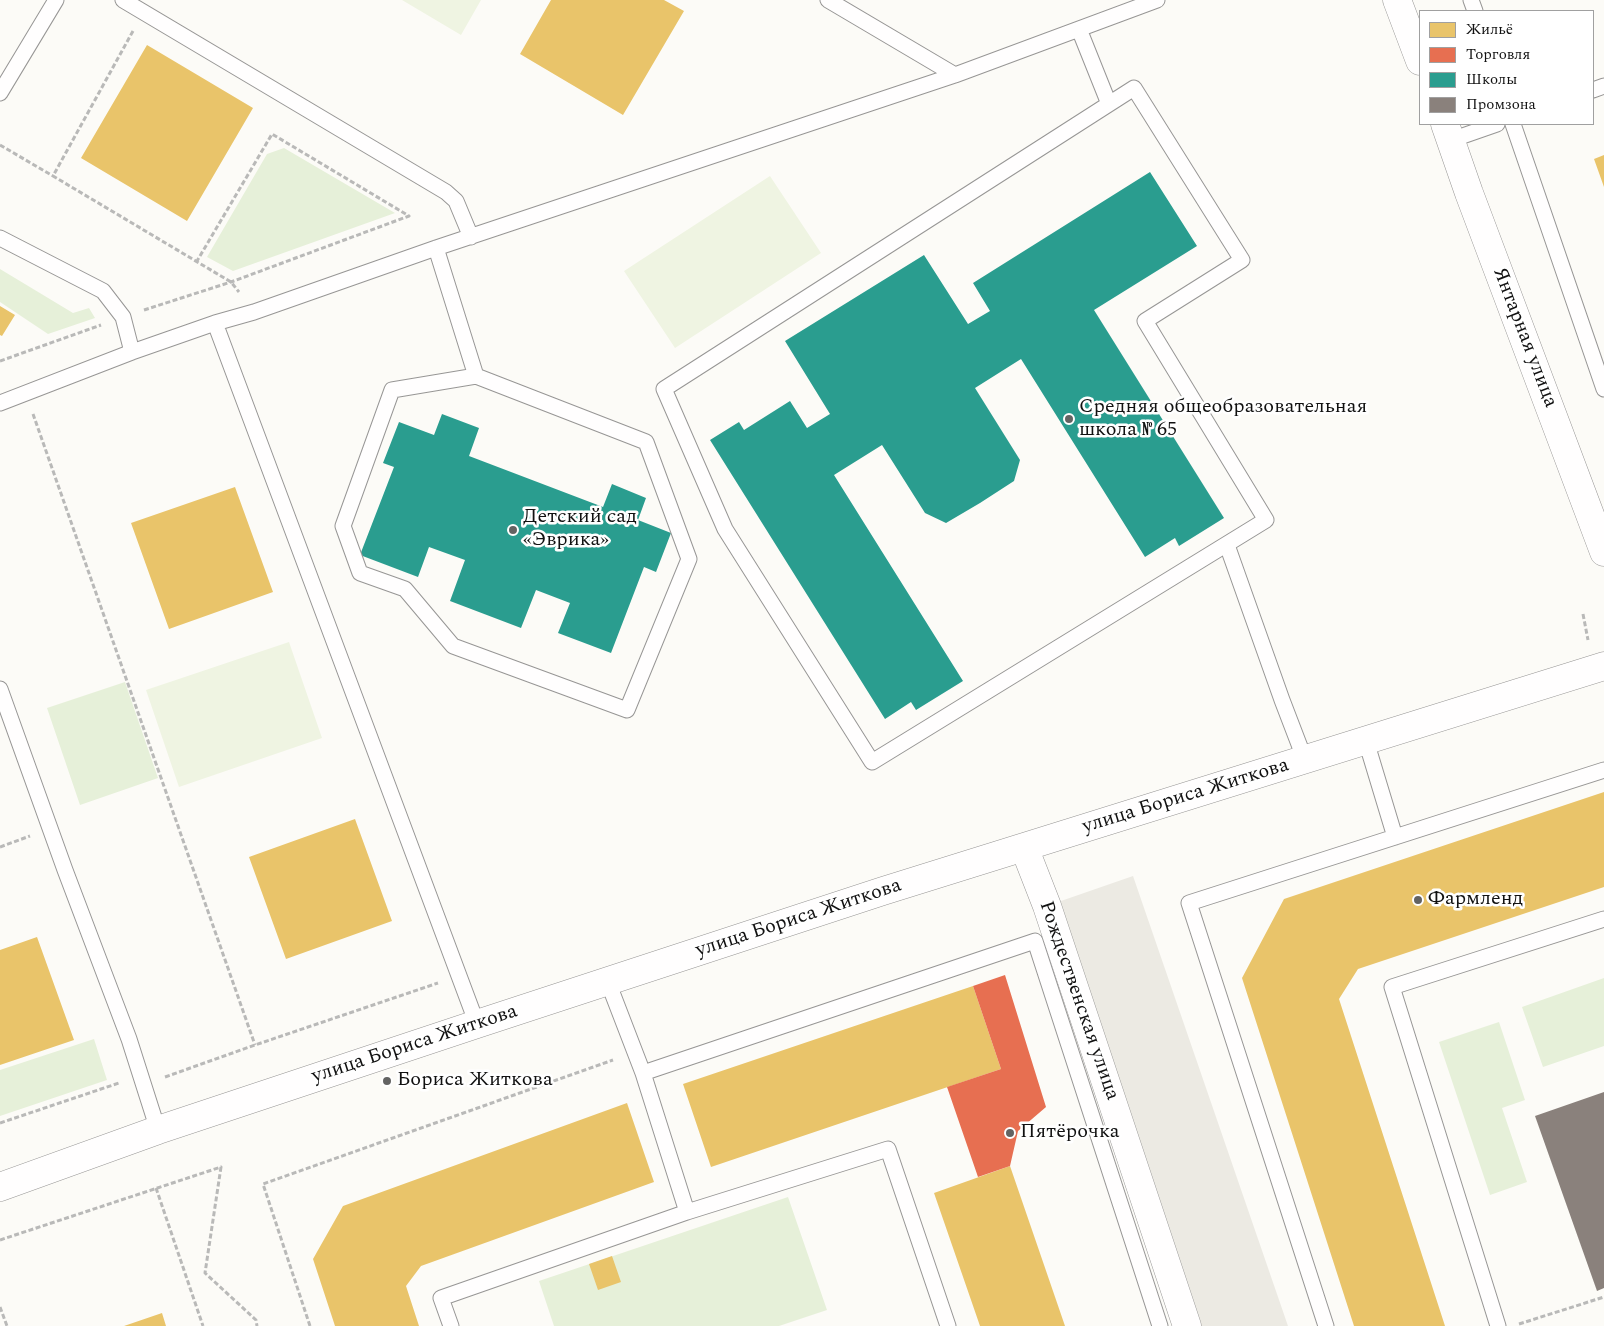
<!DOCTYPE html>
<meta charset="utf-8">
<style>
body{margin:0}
#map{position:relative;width:1604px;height:1326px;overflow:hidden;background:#fcfbf7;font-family:Spectral,serif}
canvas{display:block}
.legend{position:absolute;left:1419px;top:10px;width:175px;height:115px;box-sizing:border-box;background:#fff;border:1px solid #a0a0a0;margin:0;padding:6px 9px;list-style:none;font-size:15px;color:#111}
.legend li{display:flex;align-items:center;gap:10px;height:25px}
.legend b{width:25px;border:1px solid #a0a0a0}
</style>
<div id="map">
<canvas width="1604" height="1326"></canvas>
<ul class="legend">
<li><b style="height:14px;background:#e9c46a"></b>Жильё</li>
<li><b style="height:14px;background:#e76f51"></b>Торговля</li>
<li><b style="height:14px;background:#2a9d8f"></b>Школы</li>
<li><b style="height:14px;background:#8a817c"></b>Промзона</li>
</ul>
</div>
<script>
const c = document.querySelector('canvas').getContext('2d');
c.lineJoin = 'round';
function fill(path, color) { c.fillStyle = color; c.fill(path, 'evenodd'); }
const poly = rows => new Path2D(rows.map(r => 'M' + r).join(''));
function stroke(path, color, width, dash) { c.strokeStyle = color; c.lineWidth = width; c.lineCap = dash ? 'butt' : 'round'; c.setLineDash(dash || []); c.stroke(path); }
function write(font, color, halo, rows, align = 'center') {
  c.font = font + ' Spectral,serif'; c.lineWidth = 5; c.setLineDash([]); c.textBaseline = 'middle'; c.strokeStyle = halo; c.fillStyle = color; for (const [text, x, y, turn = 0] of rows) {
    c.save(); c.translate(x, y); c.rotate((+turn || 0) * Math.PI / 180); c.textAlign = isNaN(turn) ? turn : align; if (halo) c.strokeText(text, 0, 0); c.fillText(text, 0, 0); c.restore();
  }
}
fill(poly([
 [284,148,395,213,233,271,207,257,267,154],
 [0,269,73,313,89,308,95,318,48,334,0,302],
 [125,682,158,778,80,805,47,708],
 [1604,978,1604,1046,1543,1067,1522,1007],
 [1499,1022,1525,1100,1502,1108,1527,1182,1490,1195,1439,1042],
 [94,1039,107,1080,0,1116,0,1070],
 [788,1197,827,1310,779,1326,554,1326,539,1281]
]), '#e6f0d9');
fill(poly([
 [402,0,481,0,461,35],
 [770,176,821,253,675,348,624,271],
 [289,642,322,738,179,787,146,690]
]), '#eff4e2');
fill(poly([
 [1133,876,1288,1326,1178,1326,1035,910]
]), '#eceae3');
fill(poly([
 [551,0,664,0,684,11,623,115,520,54],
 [147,45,253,108,187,221,81,158],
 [1604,155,1604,187,1594,159],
 [0,306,15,315,2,336,0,335],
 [235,487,273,592,169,629,131,523],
 [1604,792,1604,887,1358,969,1339,999,1445,1326,1354,1326,1242,978,1284,899],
 [355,819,392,921,286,959,249,857],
 [37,937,74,1040,0,1065,0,950],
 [973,986,1001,1069,711,1167,683,1084],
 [627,1103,654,1182,421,1266,406,1286,419,1326,335,1326,313,1259,343,1206],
 [1010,1166,1065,1326,980,1326,934,1193],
 [612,1256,621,1282,598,1290,589,1264],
 [162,1313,166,1326,124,1326]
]), '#e9c46a');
fill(poly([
 [1005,975,1046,1107,1018,1131,1010,1166,978,1177,947,1087,1001,1069,973,986]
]), '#e76f51');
fill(poly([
 [1150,172,1197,246,1094,310,1224,518,1179,546,1175,538,1145,557,1021,359,975,388,1020,460,1014,481,980,503,946,523,925,513,882,445,834,475,963,681,916,710,911,702,885,719,710,440,739,422,744,430,790,401,807,428,830,414,785,341,924,255,968,324,990,311,973,283],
 [442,414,479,428,469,456,603,507,612,484,646,498,638,520,671,533,656,572,644,567,611,653,558,633,570,603,536,590,521,628,450,601,465,560,429,547,418,577,360,555,394,467,383,463,399,422,434,435]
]), '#2a9d8f');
fill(poly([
 [1604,1092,1604,1288,1597,1291,1535,1116]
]), '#8a817c');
const lane = poly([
 [123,0,446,192,456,201,471,237],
 [828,0,955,75],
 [1471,0,1475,11],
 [1079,29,1109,104,1134,88,1242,260,1145,321,1266,520,872,762,725,529,664,389,1109,104],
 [1593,90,1604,86],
 [0,93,56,0],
 [1513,124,1604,389],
 [1451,140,1497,124],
 [0,238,103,291,123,317,132,352],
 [436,248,476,376,646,442,689,559,627,710,453,646,405,589,360,573,343,526,392,390,476,376],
 [215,323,477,1024],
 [0,403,132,352,215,323,254,312,436,248,955,75,1157,0],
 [1227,545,1282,700,1305,760],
 [0,689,65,870,129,1039,158,1130],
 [1366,741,1395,837],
 [643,1073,1035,941,1160,1326],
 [687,1212,888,1149,948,1326],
 [451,1326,441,1298,687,1212,643,1073,608,982],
 [1326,1326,1189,903,1604,770],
 [1498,1326,1392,987,1604,919]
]);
const street = poly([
 [1397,0,1420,61],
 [1445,124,1469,193,1604,552],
 [1024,847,1047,906,1187,1326],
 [0,1187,158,1130,477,1024,883,891,1604,666]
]);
stroke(lane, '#979695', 17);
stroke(street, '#979695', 29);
stroke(poly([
 [133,31,53,176,231,282,239,292],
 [0,145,53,176],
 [144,310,231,282,409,216,272,134,197,261],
 [0,361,101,325],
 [33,414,255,1045],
 [1583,614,1588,640],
 [0,847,30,836],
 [165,1077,255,1045,438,983],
 [0,1123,119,1083],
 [156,1188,203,1326],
 [0,1240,221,1167,205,1273,256,1320,257,1326],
 [0,1307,7,1326],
 [1519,1324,1604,1297],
 [310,1326,263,1184,613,1060]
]), '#b9b9b8', 3, [5, 2.5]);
stroke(lane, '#fffefe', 15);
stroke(street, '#fffefe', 28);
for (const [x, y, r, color] of [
 [1069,419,5,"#636362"],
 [513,530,5,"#636362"],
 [1418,900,5,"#636362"],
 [387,1081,5,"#636362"],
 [1010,1133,5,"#636362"]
]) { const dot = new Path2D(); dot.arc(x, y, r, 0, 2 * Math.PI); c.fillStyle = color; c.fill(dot); stroke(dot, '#fff', 2); }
write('20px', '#111', '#fff', [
 ["Янтарная улица",1524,338,69],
 ["улица Бориса Житкова",1186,797,-17],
 ["улица Бориса Житкова",799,919,-18],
 ["Рождественская улица",1078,1001,71],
 ["улица Бориса Житкова",415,1045,-18]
]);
write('20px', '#111', '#fff', [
 ["Средняя общеобразовательная",1079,408],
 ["школа № 65",1079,431],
 ["Детский сад",523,518],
 ["«Эврика»",523,541],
 ["Фармленд",1428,900],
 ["Бориса Житкова",397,1081],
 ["Пятёрочка",1020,1133]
], 'left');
</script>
